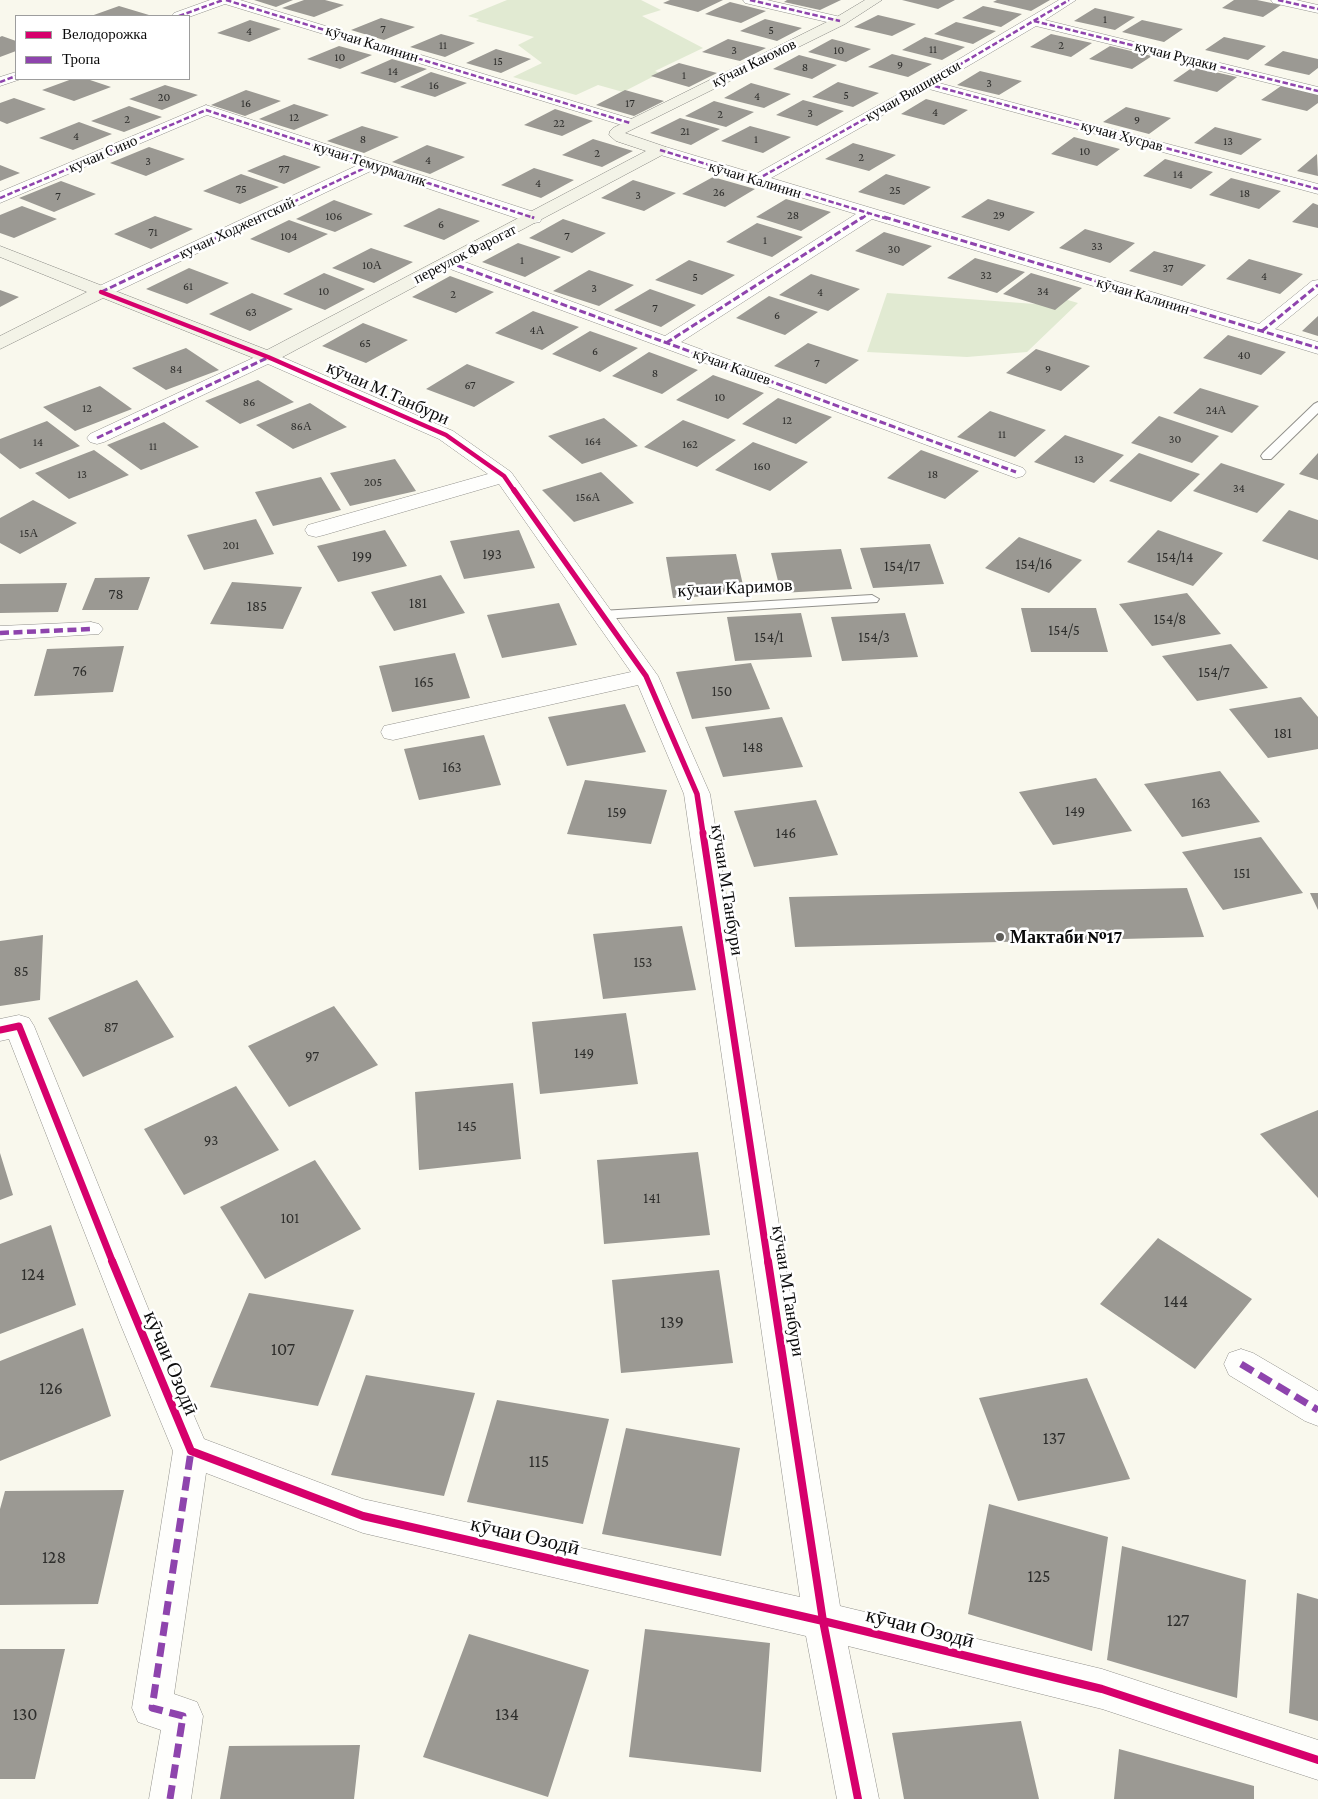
<!DOCTYPE html>
<meta charset="utf-8">
<style>
body{margin:0}
#map{position:relative;width:1318px;height:1799px;overflow:hidden;background:#f9f8ed;font-family:"Crimson Pro",serif}
canvas{display:block}
.legend{position:absolute;left:15px;top:15px;width:175px;height:65px;box-sizing:border-box;background:#fff;border:1px solid #9d9d9d;margin:0;padding:6px 9px;list-style:none;font-size:15px;color:#0a0a0a}
.legend li{display:flex;align-items:center;gap:10px;height:25px}
.legend b{width:25px;border:1px solid #9d9d9d}
</style>
<div id="map">
<canvas width="1318" height="1799"></canvas>
<ul class="legend">
<li><b style="height:6px;background:#d6006c"></b>Велодорожка</li>
<li><b style="height:6px;background:#8e44ad"></b>Тропа</li>
</ul>
</div>
<script>
const c = document.querySelector('canvas').getContext('2d');
c.lineJoin = 'round';
function fill(path, color) { c.fillStyle = color; c.fill(path, 'evenodd'); }
const poly = rows => new Path2D(rows.map(r => 'M' + r).join(''));
function stroke(path, color, width, dash) { c.strokeStyle = color; c.lineWidth = width; c.lineCap = dash ? 'butt' : 'round'; c.setLineDash(dash || []); c.stroke(path); }
function write(font, color, halo, rows, align = 'center') {
  c.font = font + ' "Crimson Pro",serif'; c.lineWidth = 5; c.setLineDash([]); c.textBaseline = 'middle'; c.strokeStyle = halo; c.fillStyle = color; for (const [text, x, y, turn = 0] of rows) {
    c.save(); c.translate(x, y); c.rotate((+turn || 0) * Math.PI / 180); c.textAlign = isNaN(turn) ? turn : align; if (halo) c.strokeText(text, 0, 0); c.fillText(text, 0, 0); c.restore();
  }
}
fill(poly([
 [507,0,641,0,661,10,642,16,703,48,655,71,660,73,623,92,598,85,576,95,513,77,542,63,518,45,534,37,476,21,479,19,468,16],
 [887,293,1035,304,1047,294,1078,303,1027,352,967,357,867,352]
]), '#e1ead2');
fill(poly([
 [254,0,293,0,276,7],
 [304,0,325,0,344,5,314,17,282,8],
 [670,0,723,0,698,12,663,3],
 [787,0,841,0,820,10,784,2],
 [902,0,955,0,938,9],
 [997,0,1050,0,1031,11,993,2],
 [1234,0,1257,0,1281,5,1263,17,1222,8],
 [730,2,766,11,741,23,705,14],
 [119,6,149,15,91,16],
 [983,6,1022,14,1001,27,962,18],
 [1095,8,1135,17,1115,30,1074,21],
 [878,15,916,24,892,36,854,27],
 [381,18,415,27,384,40,351,30],
 [765,19,802,28,777,41,740,31],
 [250,20,281,29,249,42,217,33],
 [1142,20,1183,29,1164,42,1122,32],
 [956,22,996,31,973,44,934,34],
 [441,34,475,43,445,57,410,47],
 [1051,34,1092,43,1071,57,1030,47],
 [2,36,16,41,16,51,0,57,0,37],
 [925,37,965,47,942,60,902,50],
 [1224,37,1266,46,1248,60,1205,50],
 [728,39,766,48,740,61,702,52],
 [832,39,871,49,846,62,808,52],
 [339,46,372,55,340,69,307,59],
 [1110,46,1152,56,1132,69,1089,59],
 [496,49,531,59,501,73,466,63],
 [1283,51,1318,59,1318,68,1309,75,1264,65],
 [892,54,932,64,908,77,868,67],
 [799,55,837,65,812,79,773,69],
 [392,59,427,69,395,83,360,73],
 [679,63,717,73,689,87,651,76],
 [1193,67,1237,77,1217,92,1173,81],
 [980,71,1022,81,999,95,957,85],
 [431,72,467,83,435,97,400,87],
 [72,79,87,79,111,87,74,101,42,90],
 [838,82,879,93,853,107,812,97],
 [751,83,791,94,764,108,724,98],
 [165,85,198,95,162,110,129,99],
 [1281,86,1318,95,1318,103,1307,111,1261,100],
 [246,90,281,101,245,116,211,105],
 [625,90,664,101,634,116,596,105],
 [14,98,46,109,7,124,0,121,0,103],
 [926,99,968,110,944,125,901,114],
 [803,100,844,111,817,126,776,115],
 [714,101,754,112,726,127,685,116],
 [294,104,329,115,294,130,259,119],
 [129,106,162,117,124,132,91,121],
 [1126,107,1171,118,1149,134,1103,122],
 [555,109,593,121,562,136,524,125],
 [680,118,720,129,691,145,650,133],
 [79,122,112,134,73,150,39,138],
 [362,126,399,137,364,153,327,141],
 [750,126,791,137,763,153,721,141],
 [1215,127,1262,139,1241,155,1194,143],
 [1074,137,1120,149,1097,166,1051,154],
 [593,139,633,151,602,167,562,155],
 [853,143,896,155,869,171,825,159],
 [427,145,465,157,430,174,392,162],
 [149,147,185,159,146,176,110,163],
 [1317,154,1318,176,1297,171],
 [284,155,321,167,284,184,247,171],
 [1165,159,1213,172,1191,189,1143,176],
 [0,165,20,173,0,181],
 [534,168,574,180,541,198,501,185],
 [241,174,279,187,240,204,203,191],
 [886,174,931,187,904,205,858,192],
 [713,177,755,189,725,207,682,194],
 [1231,178,1281,191,1259,209,1209,195],
 [633,180,676,193,644,211,601,198],
 [61,181,96,194,54,212,19,198],
 [786,199,831,212,801,231,756,217],
 [988,199,1035,212,1009,231,961,217],
 [334,200,373,214,335,232,296,219],
 [1313,203,1318,205,1318,228,1292,222],
 [22,206,57,219,14,238,0,233,0,215],
 [439,208,480,221,444,240,403,226],
 [155,216,193,229,151,249,114,234],
 [563,219,606,233,572,253,529,238],
 [289,220,328,234,289,253,250,239],
 [757,223,803,237,772,257,726,242],
 [1085,229,1135,243,1110,263,1059,248],
 [884,232,932,246,903,266,855,251],
 [518,243,561,257,525,277,482,262],
 [371,248,413,262,374,283,332,268],
 [1154,251,1206,265,1182,286,1129,271],
 [975,258,1025,272,997,293,947,278],
 [1249,259,1303,274,1280,294,1226,279],
 [689,260,735,275,702,295,655,280],
 [189,268,229,283,187,304,146,289],
 [589,270,634,285,599,306,553,291],
 [324,273,365,289,325,310,283,294],
 [1031,273,1082,288,1055,310,1003,294],
 [811,274,860,289,828,311,779,295],
 [450,276,494,292,456,313,412,297],
 [650,289,696,305,661,327,614,310],
 [0,290,19,297,0,307],
 [252,293,293,309,250,331,209,314],
 [769,296,818,312,785,335,736,318],
 [533,311,579,327,542,350,495,333],
 [1318,316,1318,336,1302,331],
 [363,323,408,340,366,363,322,346],
 [590,331,638,348,600,372,552,354],
 [1228,335,1286,352,1261,375,1203,358],
 [808,343,859,360,826,384,774,366],
 [186,348,219,370,166,390,132,368],
 [1036,349,1090,366,1061,391,1006,373],
 [649,352,698,370,662,394,612,376],
 [467,364,515,382,474,407,426,389],
 [713,375,764,393,728,419,676,400],
 [258,380,294,402,240,424,205,401],
 [100,386,132,409,75,431,43,407],
 [1200,388,1259,406,1232,433,1173,413],
 [778,398,832,417,796,444,742,424],
 [310,403,347,427,293,449,256,425],
 [990,411,1046,430,1015,457,957,437],
 [1159,416,1219,436,1192,463,1131,443],
 [604,418,638,446,582,464,548,436],
 [683,420,736,440,697,467,644,447],
 [47,421,80,446,20,469,0,453,0,439],
 [164,422,199,447,141,470,107,445],
 [1065,435,1124,455,1094,483,1034,462],
 [753,442,808,462,770,491,715,470],
 [94,450,129,475,69,499,35,473],
 [921,450,979,471,945,499,887,478],
 [1139,453,1200,474,1171,502,1109,481],
 [1318,453,1318,480,1299,474],
 [395,459,416,491,350,506,330,473],
 [1221,463,1285,484,1257,513,1193,491],
 [601,472,634,503,574,522,542,490],
 [321,477,341,510,273,526,255,492],
 [33,500,77,523,20,554,0,543,0,518],
 [1289,510,1318,520,1318,560,1262,541],
 [256,519,274,554,204,570,187,535],
 [385,530,407,566,338,582,317,546],
 [519,530,535,568,464,579,450,541],
 [1158,530,1223,553,1193,586,1127,562],
 [1019,537,1082,560,1049,593,985,568],
 [930,544,944,584,873,588,860,548],
 [841,549,852,589,781,593,771,553],
 [736,554,745,594,673,598,666,557],
 [441,575,465,613,394,631,371,592],
 [150,577,138,610,82,610,95,578],
 [232,582,302,587,283,629,210,624],
 [67,583,58,612,0,613,0,584],
 [1187,593,1221,634,1152,646,1119,604],
 [559,603,577,645,502,658,487,615],
 [1021,608,1096,608,1108,652,1031,652],
 [801,613,812,657,735,661,727,617],
 [905,613,918,657,842,661,831,617],
 [1231,644,1268,688,1197,701,1162,656],
 [124,646,113,692,34,696,47,649],
 [455,653,470,698,392,712,379,666],
 [751,663,770,709,692,719,676,672],
 [1301,697,1318,717,1318,749,1268,758,1229,709],
 [625,704,646,752,567,766,548,717],
 [782,717,803,767,723,777,705,727],
 [484,735,501,785,419,800,404,749],
 [1220,771,1260,822,1182,837,1144,784],
 [1096,778,1132,831,1053,845,1019,792],
 [585,780,667,790,651,844,567,834],
 [816,800,838,855,754,867,734,811],
 [1261,837,1303,893,1223,910,1182,852],
 [1187,888,1204,937,795,947,789,897],
 [1310,893,1318,893,1318,910],
 [682,926,696,990,603,999,593,934],
 [43,935,40,1000,0,1006,0,941],
 [137,980,174,1037,83,1077,48,1018],
 [334,1006,378,1065,289,1107,248,1046],
 [626,1013,638,1084,540,1094,532,1022],
 [513,1083,521,1159,419,1170,415,1092],
 [236,1086,279,1150,184,1195,144,1129],
 [1318,1110,1318,1198,1260,1134],
 [698,1152,710,1235,604,1244,597,1160],
 [0,1153,13,1195,0,1200],
 [315,1160,361,1229,265,1279,220,1207],
 [51,1225,76,1305,0,1334,0,1244],
 [1158,1238,1252,1299,1195,1369,1100,1304],
 [719,1270,733,1363,621,1373,612,1280],
 [249,1293,354,1310,318,1406,210,1387],
 [83,1328,111,1416,0,1461,0,1361],
 [366,1375,475,1393,444,1496,331,1475],
 [1087,1378,1130,1479,1018,1501,979,1398],
 [497,1400,609,1419,583,1524,467,1502],
 [626,1428,740,1448,721,1556,602,1534],
 [124,1490,98,1604,0,1605,0,1509,5,1491],
 [989,1504,1108,1537,1092,1651,968,1614],
 [1122,1546,1246,1580,1237,1698,1107,1660],
 [1297,1593,1318,1599,1318,1721,1289,1713],
 [645,1629,770,1643,761,1772,629,1757],
 [469,1634,589,1670,548,1797,423,1757],
 [0,1649,65,1649,35,1779,0,1779],
 [1021,1721,1039,1799,904,1799,892,1733],
 [360,1745,354,1799,220,1799,229,1746],
 [1119,1749,1254,1786,1254,1799,1114,1799]
]), '#9b9993');
const lane = poly([
 [1318,402,1318,413,1271,459,1263,459,1261,456,1263,453,1314,404,1318,402],
 [872,595,879,599,877,602,601,619,594,615,601,611,872,595]
]);
const street = poly([
 [210,0,240,0,635,120,638,123,630,128,625,126,225,4,189,17,172,16,174,13,210,0],
 [743,0,767,0,845,18,847,21,840,25,745,3,743,0],
 [1059,0,1076,0,1045,20,1318,87,1318,95,1036,26,939,83,1318,184,1318,194,929,89,771,178,1259,324,1312,281,1318,280,1318,294,1275,329,1318,342,1318,354,872,219,681,342,1023,468,1026,472,1023,476,1016,478,442,266,439,262,442,258,454,258,665,336,856,214,654,153,652,150,654,147,666,147,756,174,922,81,1059,0],
 [1271,0,1296,0,1318,5,1318,13,1273,3,1271,0],
 [16,72,16,79,21,79,0,86,0,77,16,72],
 [206,105,540,214,542,218,540,222,534,223,528,222,373,170,107,296,95,296,92,292,95,288,358,165,207,115,0,203,0,192,206,105],
 [268,351,453,431,511,472,658,676,710,794,840,1606,1102,1669,1318,1740,1318,1780,1102,1709,848,1646,879,1799,837,1799,806,1636,363,1533,206,1473,174,1694,197,1702,203,1716,191,1799,149,1799,161,1730,138,1722,132,1708,173,1451,120,1323,9,1039,0,1041,0,1019,19,1015,29,1018,34,1026,154,1323,204,1439,363,1499,800,1597,684,794,638,685,393,740,384,738,381,732,384,726,631,672,499,484,324,535,316,537,308,535,305,530,308,525,488,474,439,439,268,364,104,442,97,444,90,442,87,438,90,434,268,351],
 [91,622,99,624,103,629,99,634,0,640,0,626,91,622],
 [1241,1349,1253,1353,1318,1391,1318,1426,1305,1421,1229,1375,1224,1364,1229,1353,1241,1349]
]);
const secondary = poly([
 [865,0,882,0,845,24,625,133,666,147,668,150,666,153,275,361,261,361,103,298,0,349,0,336,87,292,0,257,0,246,267,350,646,151,616,141,609,135,610,131,613,128,835,18,865,0]
]);
stroke(lane, '#92918c', 2);
stroke(street, '#92918c', 1);
stroke(secondary, '#888883', 1);
fill(lane, '#fefefc');
fill(street, '#fefefc');
fill(secondary, '#f3f3e7');
stroke(poly([
 [226,0,630,123],
 [750,0,840,21],
 [1278,0,1318,9],
 [179,16,223,0],
 [1034,21,1318,91],
 [0,82,16,76],
 [927,84,1318,189],
 [660,150,888,219],
 [756,180,927,84,1069,0],
 [0,198,206,110,534,218],
 [257,219,373,164],
 [861,219,868,214]
]), '#8e44ad', 2.5, [5.5, 2.5]);
stroke(poly([
 [532,217,534,218],
 [884,217,1318,348],
 [448,262,1016,472],
 [101,292,260,217],
 [1262,331,1318,285],
 [666,343,863,217],
 [97,438,269,357]
]), '#8e44ad', 3, [7, 3]);
stroke(poly([
 [0,633,91,629]
]), '#8e44ad', 4.5, [9, 4.5]);
stroke(poly([
 [1241,1364,1318,1410],
 [170,1799,183,1716,152,1708,191,1451]
]), '#8e44ad', 7, [14, 7]);
stroke(poly([
 [101,292,268,357,446,435,504,476,515,492]
]), '#d6006c', 4.5);
stroke(poly([
 [514,490,646,676,697,794,703,834]
]), '#d6006c', 5.5);
stroke(poly([
 [703,833,768,1263],
 [0,1030,19,1026,113,1263]
]), '#d6006c', 7);
stroke(poly([
 [112,1261,191,1451,363,1516,823,1621,1102,1689,1318,1760],
 [768,1261,823,1621,858,1799]
]), '#d6006c', 8);
for (const [x, y, r, color] of [
 [1000,937,5,"#5e5d59"]
]) { const dot = new Path2D(); dot.arc(x, y, r, 0, 2 * Math.PI); c.fillStyle = color; c.fill(dot); stroke(dot, '#fff', 2); }
write('12px', '#2e2e2c', null, [
 ["1",1105,19],
 ["7",383,29],
 ["5",771,30],
 ["4",249,31],
 ["11",443,45],
 ["2",1061,45],
 ["11",933,49],
 ["3",734,50],
 ["10",839,50],
 ["10",340,57],
 ["15",498,61],
 ["9",900,65],
 ["8",805,67],
 ["14",393,71],
 ["1",684,75],
 ["3",989,83],
 ["16",434,85],
 ["5",846,95],
 ["4",757,96],
 ["20",164,97],
 ["16",246,103],
 ["17",630,103],
 ["4",935,112],
 ["3",810,113],
 ["2",720,114],
 ["12",294,117],
 ["2",127,119],
 ["9",1137,120],
 ["22",559,123],
 ["21",685,131],
 ["4",76,136],
 ["8",363,139],
 ["1",756,139],
 ["13",1228,141],
 ["10",1085,151],
 ["2",597,153],
 ["2",861,157],
 ["4",428,160],
 ["3",148,161],
 ["77",284,169],
 ["14",1178,174],
 ["4",538,183],
 ["75",241,189],
 ["25",895,190],
 ["26",719,192],
 ["18",1245,193],
 ["3",638,195],
 ["7",58,196],
 ["28",793,215],
 ["29",999,215],
 ["106",334,216],
 ["6",441,224],
 ["71",153,232],
 ["104",289,236],
 ["7",567,236],
 ["1",765,240],
 ["33",1097,246],
 ["30",894,249],
 ["1",522,260],
 ["10А",372,265],
 ["37",1168,268],
 ["32",986,275],
 ["4",1264,276],
 ["5",695,277],
 ["61",188,286],
 ["3",594,288],
 ["10",324,291],
 ["34",1043,291],
 ["4",820,292],
 ["2",453,294],
 ["7",655,308],
 ["63",251,312],
 ["6",777,315],
 ["4А",537,330],
 ["65",365,343],
 ["6",595,351],
 ["40",1244,355],
 ["7",817,363],
 ["84",176,369],
 ["9",1048,369],
 ["8",655,373],
 ["67",470,385],
 ["10",720,397],
 ["86",249,402],
 ["12",87,408],
 ["24А",1216,410],
 ["12",787,420],
 ["86А",301,426],
 ["11",1002,434],
 ["30",1175,439],
 ["164",593,441],
 ["14",38,442],
 ["162",690,444],
 ["11",153,446],
 ["13",1079,459],
 ["160",762,466],
 ["13",82,474],
 ["18",933,474],
 ["205",373,482],
 ["34",1239,488],
 ["156А",588,497],
 ["15А",29,533],
 ["201",231,545]
]);
write('15px', '#0a0a0a', '#fff', [
 ["кӯчаи Калинин",372,44,17],
 ["кучаи Рудаки",1176,56,14],
 ["кӯчаи Каюмов",754,63,-26],
 ["кучаи Вишински",913,91,-30],
 ["кучаи Хусрав",1122,136,15],
 ["кучаи Сино",103,154,-23],
 ["кучаи Темурмалик",370,164,18],
 ["кӯчаи Калинин",755,180,17],
 ["кучаи Ходжентский",237,228,-25],
 ["переулок Фарогат",465,254,-27],
 ["кӯчаи Калинин",1143,296,17],
 ["кӯчаи Кашев",732,367,20]
]);
write('15px', '#2e2e2c', null, [
 ["193",492,554],
 ["199",362,556],
 ["154/14",1175,557],
 ["154/16",1034,564],
 ["154/17",902,566],
 ["78",116,594],
 ["181",418,603],
 ["185",257,606],
 ["154/8",1170,619],
 ["154/5",1064,630],
 ["154/1",769,637],
 ["154/3",874,637],
 ["76",80,671],
 ["154/7",1214,672],
 ["165",424,682],
 ["150",722,691],
 ["181",1283,733],
 ["148",753,747],
 ["163",452,767],
 ["163",1201,803],
 ["149",1075,811],
 ["159",617,812],
 ["146",786,833],
 ["151",1242,873],
 ["153",643,962],
 ["85",21,971],
 ["87",111,1027],
 ["149",584,1053],
 ["97",312,1056],
 ["145",467,1126],
 ["93",211,1140],
 ["141",652,1198],
 ["101",290,1218]
]);
write('18px', '#0a0a0a', '#fff', [
 ["кӯчаи М.Танбури",388,393,24],
 ["кӯчаи Каримов",735,588,-3],
 ["кӯчаи М.Танбури",727,890,81],
 ["кӯчаи М.Танбури",788,1291,81]
]);
write('bold 18px', '#0a0a0a', '#fff', [
 ["Мактаби №17",1010,937]
], 'left');
write('18px', '#2e2e2c', null, [
 ["124",33,1274],
 ["144",1176,1301],
 ["139",672,1322],
 ["107",283,1349],
 ["126",51,1388],
 ["137",1054,1438],
 ["115",539,1461],
 ["128",54,1557],
 ["125",1039,1576],
 ["127",1178,1620],
 ["130",25,1714],
 ["134",507,1714]
]);
write('21px', '#0a0a0a', '#fff', [
 ["кӯчаи Озодӣ",171,1363,67],
 ["кӯчаи Озодӣ",525,1536,13],
 ["кӯчаи Озодӣ",920,1628,14]
]);
</script>
